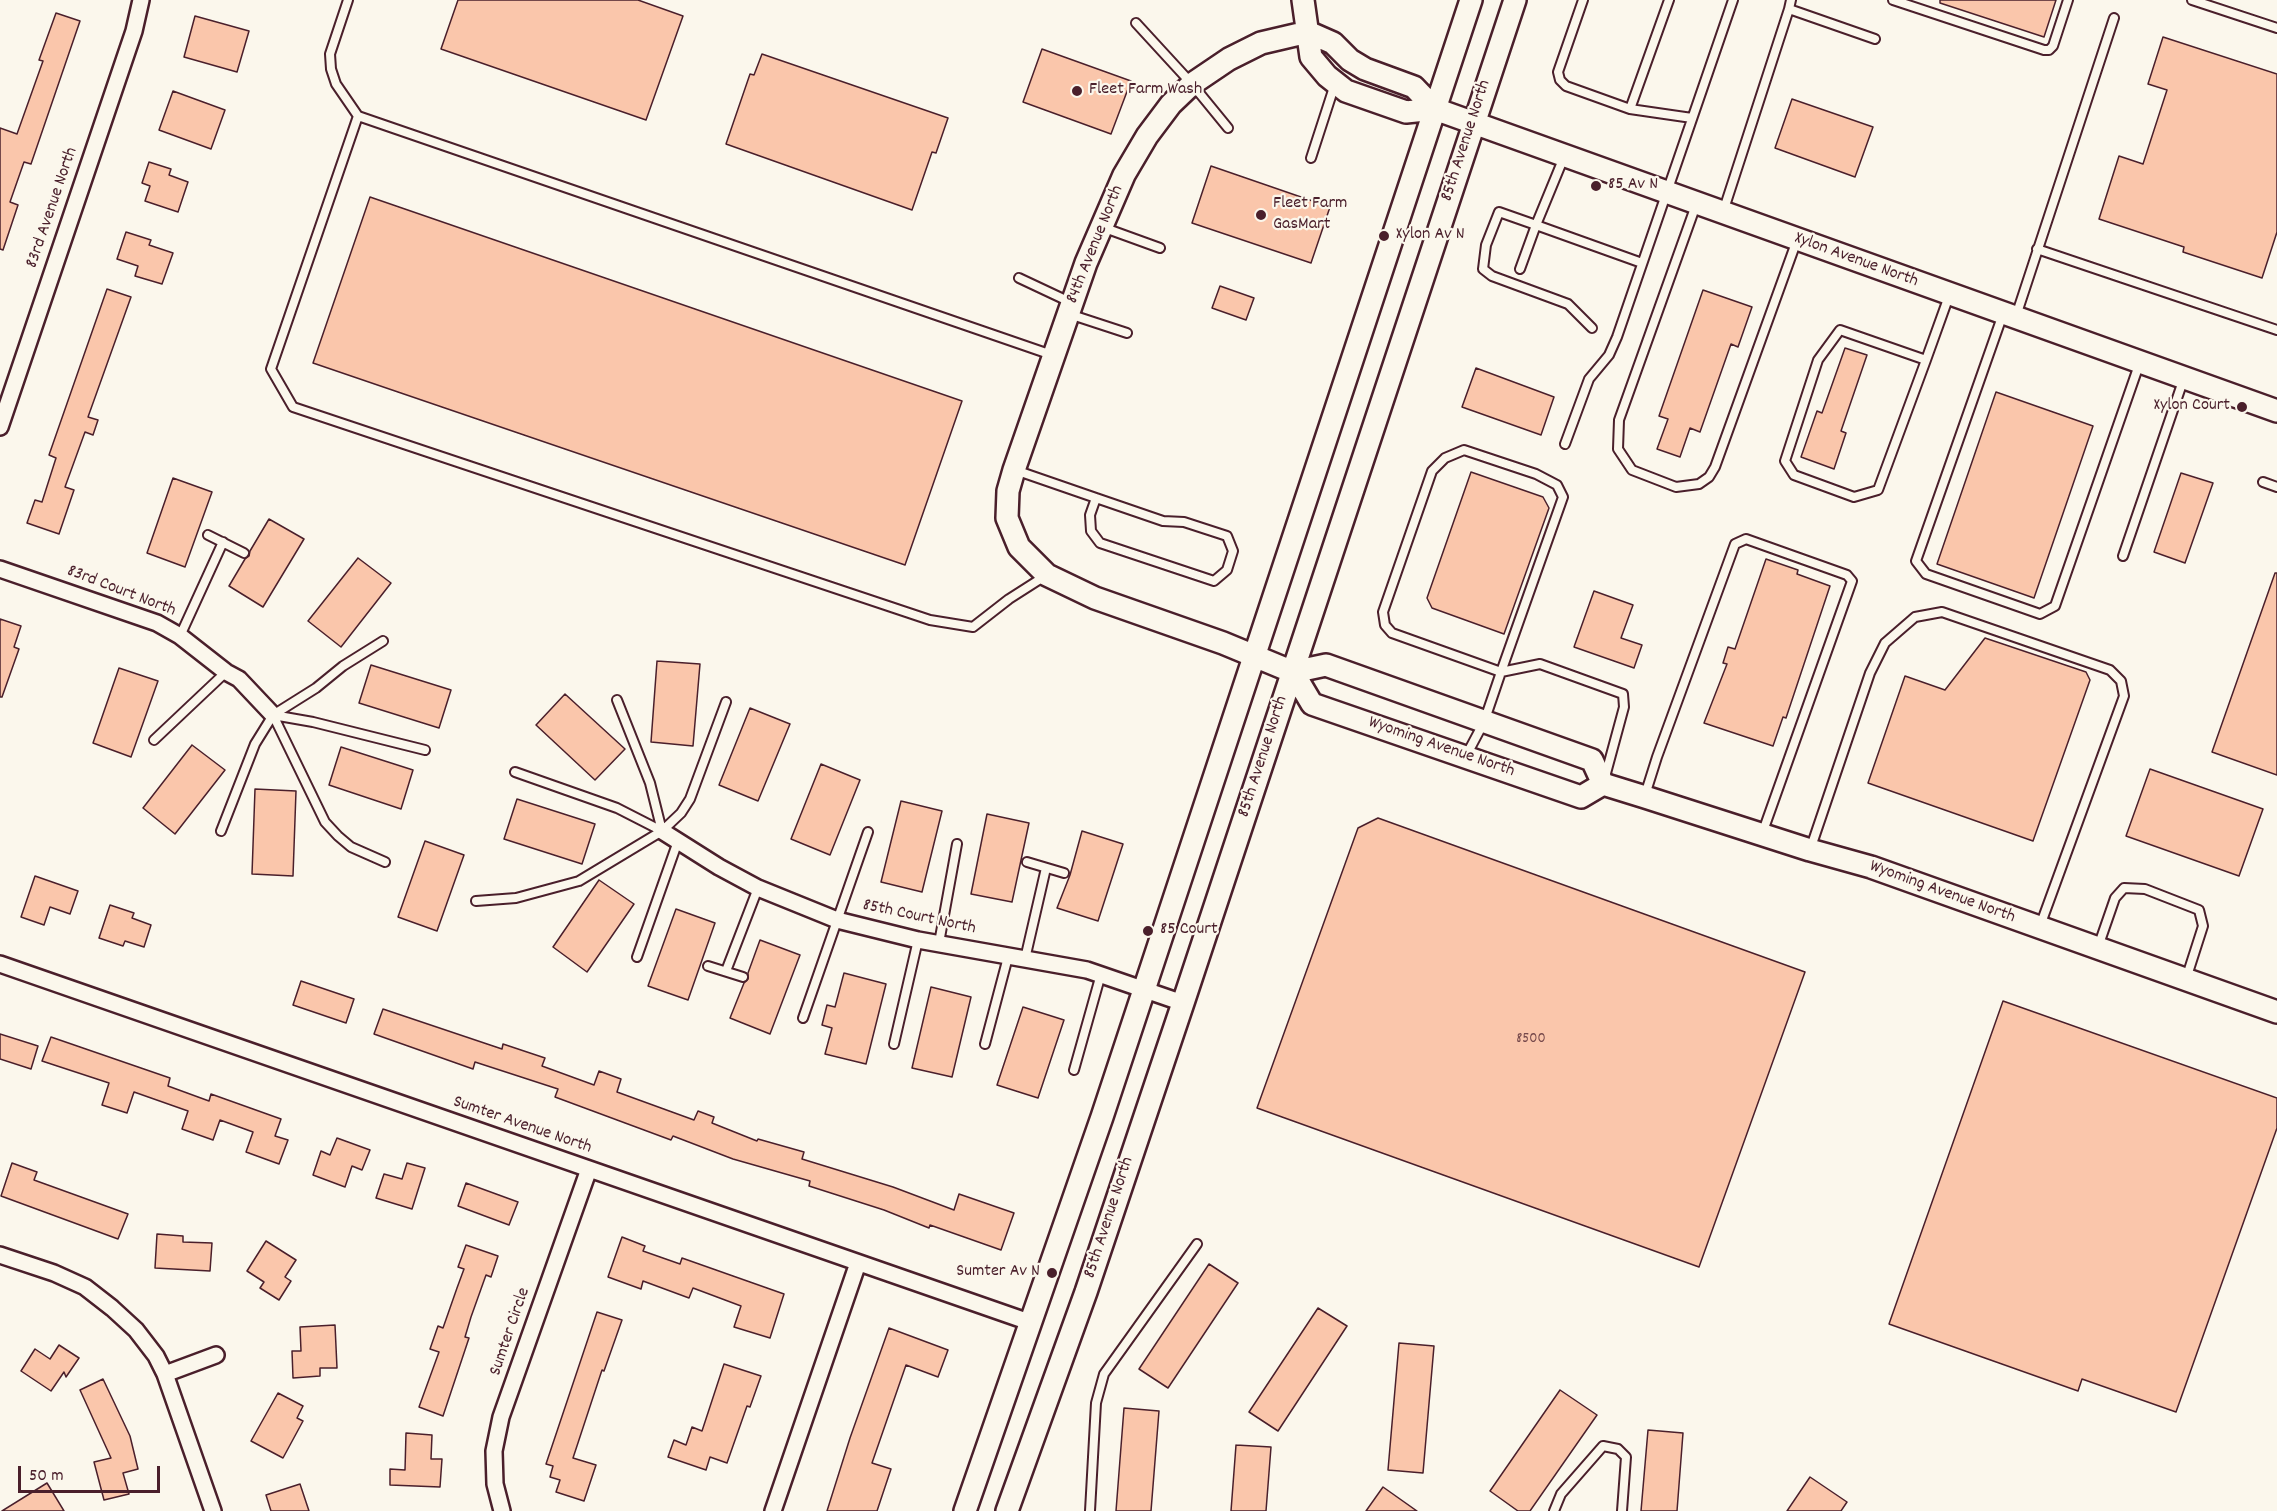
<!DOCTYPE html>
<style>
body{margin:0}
#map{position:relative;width:2277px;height:1511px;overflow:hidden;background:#fbf7ec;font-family:Dekko,sans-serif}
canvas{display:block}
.scale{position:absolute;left:18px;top:1466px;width:142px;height:27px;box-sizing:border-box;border:3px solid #4a1f2b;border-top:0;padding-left:8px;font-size:18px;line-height:21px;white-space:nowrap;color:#4a1f2b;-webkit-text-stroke:4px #fbf7ec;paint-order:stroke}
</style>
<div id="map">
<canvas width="2277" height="1511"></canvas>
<div class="scale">50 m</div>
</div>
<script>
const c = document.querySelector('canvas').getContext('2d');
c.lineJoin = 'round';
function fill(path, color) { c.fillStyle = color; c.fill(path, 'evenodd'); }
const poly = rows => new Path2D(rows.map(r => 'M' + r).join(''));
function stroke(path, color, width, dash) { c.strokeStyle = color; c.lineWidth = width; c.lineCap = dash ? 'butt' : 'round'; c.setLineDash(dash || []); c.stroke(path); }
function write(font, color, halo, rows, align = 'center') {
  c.font = font + ' Dekko,sans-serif'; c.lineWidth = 4.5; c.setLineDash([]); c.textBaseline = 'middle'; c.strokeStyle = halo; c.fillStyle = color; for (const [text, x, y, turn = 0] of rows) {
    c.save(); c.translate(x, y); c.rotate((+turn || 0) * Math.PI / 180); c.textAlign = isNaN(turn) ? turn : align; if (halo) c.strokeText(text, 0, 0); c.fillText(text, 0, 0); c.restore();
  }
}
const building = poly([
 [458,0,638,0,683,16,646,120,441,49,458,0],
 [1940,0,2056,0,2044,37,1940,3,1940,0],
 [56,13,80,21,31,164,24,162,10,202,18,205,3,250,0,249,0,128,17,134,43,61,39,60,56,13],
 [195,16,249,31,237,72,184,57,195,16],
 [2163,37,2277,74,2277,232,2262,278,2183,252,2184,247,2099,219,2119,156,2143,164,2167,90,2148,84,2163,37],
 [1042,49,1131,81,1111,134,1023,102,1042,49],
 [762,54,948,118,936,153,932,152,912,210,726,144,750,74,754,75,762,54],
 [173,91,225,110,211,149,159,130,173,91],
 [1792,99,1873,127,1855,177,1775,148,1792,99],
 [149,162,171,169,169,175,188,182,178,212,145,201,150,186,142,183,149,162],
 [1211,166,1330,207,1311,263,1192,223,1211,166],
 [370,197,962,401,905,565,313,363,370,197],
 [126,232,151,240,149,245,173,253,162,284,135,276,138,266,117,259,126,232],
 [1220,286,1254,298,1246,320,1212,308,1220,286],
 [107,289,131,297,88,417,98,420,93,435,85,432,65,487,74,490,59,534,27,523,35,500,42,502,56,458,49,455,107,289],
 [1703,290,1752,307,1738,347,1731,344,1700,432,1690,428,1680,457,1657,449,1668,419,1659,416,1703,290],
 [1845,348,1867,355,1841,431,1846,433,1834,469,1801,457,1817,411,1822,413,1845,348],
 [1476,368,1554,397,1541,435,1462,407,1476,368],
 [1996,392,2093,426,2034,598,1937,564,1996,392],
 [1471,472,1543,497,1549,508,1504,634,1432,608,1427,598,1471,472],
 [2181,473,2213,483,2185,563,2154,552,2181,473],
 [173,478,212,492,185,567,147,553,173,478],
 [269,519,304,539,263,607,229,586,245,559,249,556,250,551,269,519],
 [358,558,391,583,341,647,308,621,358,558],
 [1766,559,1798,570,1797,574,1830,586,1786,718,1783,717,1773,746,1704,723,1727,664,1723,663,1728,647,1735,649,1766,559],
 [2275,573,2277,573,2277,775,2212,752,2275,573],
 [1594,591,1633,605,1621,638,1642,645,1634,668,1574,647,1594,591],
 [0,619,21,626,14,647,19,649,2,697,0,697,0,619],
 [1985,638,2086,672,2090,680,2033,841,1868,783,1905,676,1945,690,1985,638],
 [657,661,700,664,693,746,651,742,657,661],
 [371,665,451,690,439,728,359,703,371,665],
 [119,668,158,681,131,757,93,743,119,668],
 [565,694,625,749,595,780,536,725,565,694],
 [750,708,790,724,758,801,719,785,750,708],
 [192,745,225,770,175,834,143,808,192,745],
 [341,747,413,770,401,809,329,785,341,747],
 [821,764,860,780,830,855,791,839,821,764],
 [2150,769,2263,809,2239,876,2126,836,2150,769],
 [255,789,296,791,293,876,252,874,255,789],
 [517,799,595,824,582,864,504,839,517,799],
 [901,801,942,811,922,892,881,882,901,801],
 [987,814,1029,823,1012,902,971,894,987,814],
 [1378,818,1805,972,1699,1267,1257,1108,1358,828,1378,818],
 [1082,831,1123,844,1098,921,1057,908,1070,875,1082,831],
 [425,841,464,855,437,931,398,917,425,841],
 [35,876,78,891,70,914,50,907,44,925,21,917,35,876],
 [599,880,634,904,587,972,553,947,599,880],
 [110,905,134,913,132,918,151,925,144,947,125,941,123,946,99,938,110,905],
 [676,909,715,923,688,1000,648,986,676,909],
 [760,940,800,955,770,1034,730,1018,744,983,748,979,748,973,760,940],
 [844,973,886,984,866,1064,825,1054,832,1028,822,1025,827,1005,835,1007,844,973],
 [301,981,354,999,346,1023,293,1005,301,981],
 [931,987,971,997,952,1077,912,1068,931,987],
 [2003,1001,2277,1098,2277,1128,2176,1412,2082,1379,2078,1391,1889,1324,2003,1001],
 [1023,1007,1064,1020,1038,1098,997,1085,1023,1007],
 [383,1009,502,1049,503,1044,545,1058,542,1066,594,1085,599,1071,621,1079,617,1092,694,1120,698,1111,714,1117,712,1123,757,1141,758,1139,804,1152,802,1159,893,1187,954,1210,959,1194,1014,1213,1001,1250,930,1225,929,1228,884,1210,809,1186,810,1181,733,1159,673,1136,671,1140,555,1097,558,1089,475,1062,473,1069,374,1034,383,1009],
 [0,1034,38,1046,31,1069,0,1059,0,1034],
 [51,1037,170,1078,168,1086,209,1101,211,1094,281,1119,275,1136,288,1140,279,1164,246,1152,253,1132,220,1120,213,1140,182,1129,188,1111,134,1092,127,1113,102,1105,109,1083,42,1061,51,1037],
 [337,1138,370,1150,362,1170,352,1166,345,1187,313,1175,321,1151,330,1155,337,1138],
 [12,1163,37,1172,34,1180,128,1214,118,1239,1,1196,12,1163],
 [407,1163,425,1168,412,1209,376,1198,384,1174,402,1179,407,1163],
 [466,1183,518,1202,509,1225,458,1206,466,1183],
 [157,1234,183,1236,183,1242,212,1243,210,1271,155,1268,157,1234],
 [622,1237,645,1246,643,1251,680,1264,682,1258,784,1294,770,1338,734,1327,741,1306,693,1288,689,1298,643,1281,641,1289,608,1277,622,1237],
 [266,1241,296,1260,285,1277,291,1281,279,1300,260,1288,264,1282,247,1271,266,1241],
 [466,1245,498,1256,491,1277,486,1275,471,1317,465,1337,469,1338,443,1416,419,1407,439,1352,430,1349,438,1326,443,1328,457,1288,464,1269,458,1267,466,1245],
 [1209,1264,1238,1283,1168,1388,1139,1369,1209,1264],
 [1318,1308,1347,1326,1278,1431,1249,1412,1318,1308],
 [597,1312,622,1320,604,1371,602,1370,573,1458,596,1465,584,1501,556,1492,560,1480,550,1477,553,1466,546,1464,597,1312],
 [335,1325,337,1368,320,1368,320,1376,293,1378,292,1351,301,1351,300,1327,335,1325],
 [889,1328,948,1350,938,1377,906,1365,872,1463,891,1469,877,1511,827,1511,850,1438,889,1328],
 [1399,1343,1434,1346,1423,1473,1388,1470,1399,1343],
 [59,1345,79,1358,66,1377,64,1372,51,1391,21,1371,35,1349,50,1359,59,1345],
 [724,1364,761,1376,750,1407,747,1406,727,1463,710,1457,706,1470,668,1457,674,1440,686,1445,692,1427,702,1431,724,1364],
 [103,1379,130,1436,138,1469,123,1473,129,1494,104,1500,94,1462,111,1458,80,1390,103,1379],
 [1560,1390,1597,1415,1530,1511,1518,1511,1490,1491,1560,1390],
 [278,1393,303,1406,297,1418,303,1421,283,1458,251,1441,278,1393],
 [1124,1408,1159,1411,1151,1511,1116,1511,1124,1408],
 [1648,1430,1683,1433,1677,1511,1641,1511,1648,1430],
 [406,1433,432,1435,431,1459,442,1459,440,1487,390,1485,390,1469,405,1470,406,1433],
 [1236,1445,1271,1447,1266,1511,1231,1511,1236,1445],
 [1810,1477,1847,1502,1841,1511,1787,1511,1810,1477],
 [47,1483,64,1511,2,1511,47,1483],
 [300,1484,309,1511,271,1511,266,1495,300,1484],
 [1383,1487,1417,1511,1366,1511,1383,1487]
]);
fill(building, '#fac6ab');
stroke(building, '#4a1f2b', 1.5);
const lane = poly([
 [348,0,330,54,331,69,336,84,358,116],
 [1583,0,1558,72,1560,80,1566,86,1630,109,1692,118],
 [1893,0,2044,50,2049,50,2053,46,2068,0],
 [2192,0,2277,28],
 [1789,9,1791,0],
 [1136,23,1192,84,1228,128],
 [1630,109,1669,0],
 [1564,157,1536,225,1642,263],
 [1311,158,1335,84],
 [1696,205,1619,420,1618,449,1632,470,1676,487,1699,484,1709,477,1715,467,1797,240],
 [1723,212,1789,9,1875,39],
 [1102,227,1160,248],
 [2037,249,2277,330],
 [1520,269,1536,225,1499,212,1486,245,1483,269,1492,276,1568,304,1592,328],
 [1019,278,1070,302],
 [1069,314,1127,333],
 [2003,314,1916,561,1926,574,2040,614,2055,606,2140,362],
 [2016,316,2114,18],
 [1926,360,1840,330,1818,360,1785,461,1794,475,1854,497,1878,490,1926,360,1949,296],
 [1565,444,1589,379,1609,355,1617,337,1733,0],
 [1015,470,1096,498,1163,521,1184,522,1227,536,1233,551,1227,570,1214,581,1100,543,1091,531,1090,515,1096,498],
 [2263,482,2277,487],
 [208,535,244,553],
 [2123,556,2184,378],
 [1045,576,1009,599,973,627,930,620,293,407,271,369,358,116,1052,355],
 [180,636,223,542],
 [617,700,650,783,662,831],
 [273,715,325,822,338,836,351,847,385,862],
 [273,715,313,722,425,750],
 [154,740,226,672],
 [1467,754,1484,722,1501,672,1513,638,1563,497,1557,485,1536,474,1464,450,1445,458,1432,471,1383,612,1385,625,1392,633,1501,672,1540,664,1623,694,1624,707,1605,777],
 [515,772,617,808,662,831],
 [1645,795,1657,757,1735,544,1746,539,1847,575,1852,581,1762,834],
 [221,831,255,744,273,715,316,688,343,666,383,641],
 [1811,847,1870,673,1885,643,1915,617,1942,612,2110,670,2121,681,2124,696,2040,926],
 [1027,862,1064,873],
 [476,901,516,898,579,881,662,831,681,813,690,799,726,702],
 [939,943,957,844],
 [2098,947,2115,898,2124,888,2145,889,2199,910,2203,926,2186,979],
 [637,957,678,841],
 [1025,959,1046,868],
 [708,966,743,977],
 [726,971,758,888],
 [803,1018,868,832],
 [894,1044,918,940],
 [985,1044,1008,957],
 [1074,1070,1101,974],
 [1090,1511,1096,1403,1104,1374,1197,1244],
 [1554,1511,1561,1494,1603,1446,1618,1449,1626,1457,1622,1511]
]);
const street = poly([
 [0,427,134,31,141,0],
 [0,569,157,623,180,636,226,672,239,679,273,715],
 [662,831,719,867,758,888,837,920,918,940,1087,970,1183,1003],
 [0,964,1032,1323],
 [0,1255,54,1273,85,1287,112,1308,136,1330,156,1356,165,1374,213,1511],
 [165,1374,216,1355],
 [502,1511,495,1484,494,1451,501,1417,589,1169],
 [773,1511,858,1263]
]);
const secondary = poly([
 [1303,0,1311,57,1327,76,1346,91,1406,112,1435,109,2277,411],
 [1308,32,1261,43,1229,59,1192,84,1171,104,1147,136,1124,175,1086,263,1014,470,1008,491,1007,518,1019,547,1047,575,1095,598,1223,643,1293,672,1326,665,1592,760,1603,784],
 [1308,32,1333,43,1350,60,1365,69,1414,87,1435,109],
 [1293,672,1312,704,1581,797,1603,784,1645,797,1810,850,1871,867,2277,1012],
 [965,1511,1102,1117,1471,0],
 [1007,1511,1086,1292,1183,1003,1515,0]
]);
stroke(lane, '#4a1f2b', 12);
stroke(street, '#4a1f2b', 20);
stroke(secondary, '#4a1f2b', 26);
stroke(lane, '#fbf7ec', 8);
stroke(street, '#fbf7ec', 15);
stroke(secondary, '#fbf7ec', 21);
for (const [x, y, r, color] of [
 [1077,91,6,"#4a1f2b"],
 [1596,186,6,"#4a1f2b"],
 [1261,215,6,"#4a1f2b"],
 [1384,236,6,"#4a1f2b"],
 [2242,407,6,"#4a1f2b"],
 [1148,931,6,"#4a1f2b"],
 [1052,1273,6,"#4a1f2b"]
]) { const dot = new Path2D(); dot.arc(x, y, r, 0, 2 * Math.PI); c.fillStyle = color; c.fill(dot); stroke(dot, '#fbf7ec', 2); }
write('15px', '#76494b', null, [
 ["8500",1531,1040]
]);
write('18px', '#4a1f2b', '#fbf7ec', [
 ["Fleet Farm Wash",1089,91],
 ["85 Av N",1608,186],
 ["Fleet Farm",1273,205],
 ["GasMart",1273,226],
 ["Xylon Av N",1396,236],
 ["Xylon Court",2230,407,"right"],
 ["85 Court",1160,931],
 ["Sumter Av N",1040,1273,"right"]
], 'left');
write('18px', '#4a1f2b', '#fbf7ec', [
 ["85th Avenue North",1467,141,-72],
 ["83rd Avenue North",53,208,-71],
 ["84th Avenue North",1096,245,-68],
 ["Xylon Avenue North",1856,261,20],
 ["83rd Court North",121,592,21],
 ["Wyoming Avenue North",1441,748,19],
 ["85th Avenue North",1264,757,-72],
 ["Wyoming Avenue North",1942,893,20],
 ["85th Court North",919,918,12],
 ["Sumter Avenue North",522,1126,19],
 ["85th Avenue North",1110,1218,-72],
 ["Sumter Circle",511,1332,-71]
]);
</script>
